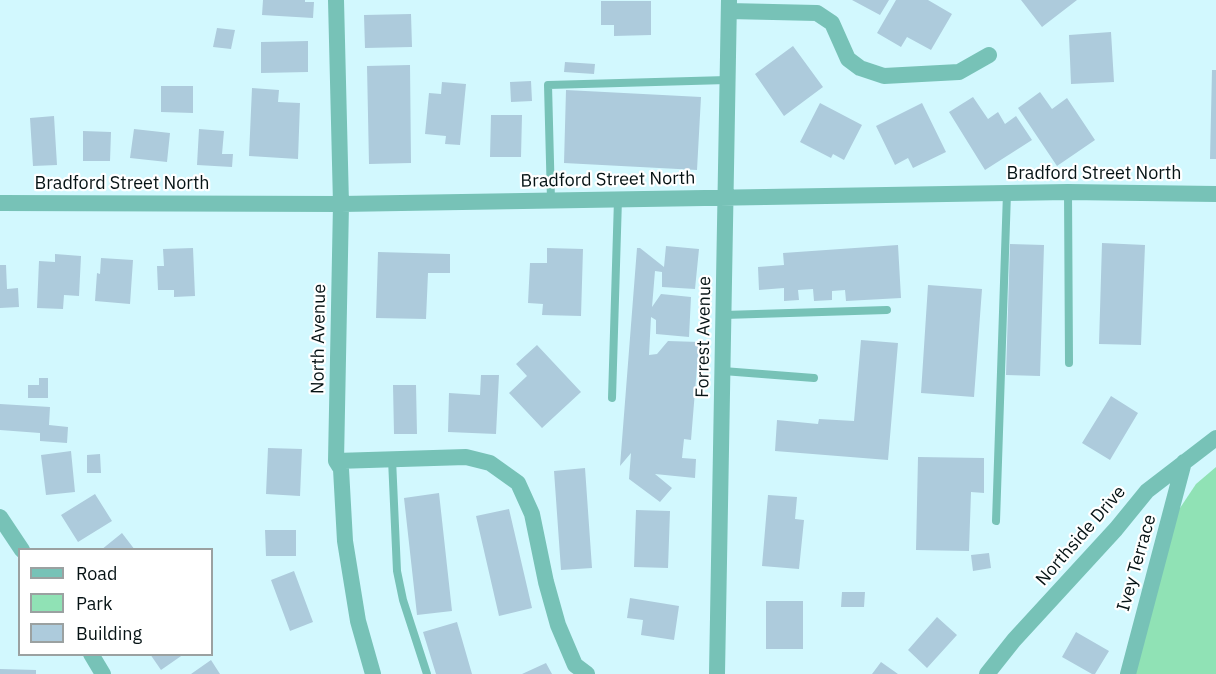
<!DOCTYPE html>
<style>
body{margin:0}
#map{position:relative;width:1216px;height:674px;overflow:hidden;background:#d2f8fe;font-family:"IBM Plex Sans",sans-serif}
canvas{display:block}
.legend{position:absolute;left:18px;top:548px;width:195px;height:108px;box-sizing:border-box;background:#fff;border:2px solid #9ba1a1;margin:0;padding:8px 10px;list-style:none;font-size:18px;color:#061315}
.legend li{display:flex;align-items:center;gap:12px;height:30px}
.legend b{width:30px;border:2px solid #9ba1a1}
</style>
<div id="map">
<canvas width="1216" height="674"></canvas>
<ul class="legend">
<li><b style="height:8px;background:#77c2b7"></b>Road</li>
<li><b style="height:16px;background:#90e2b5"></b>Park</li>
<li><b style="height:16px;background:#adcbdc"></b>Building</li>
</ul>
</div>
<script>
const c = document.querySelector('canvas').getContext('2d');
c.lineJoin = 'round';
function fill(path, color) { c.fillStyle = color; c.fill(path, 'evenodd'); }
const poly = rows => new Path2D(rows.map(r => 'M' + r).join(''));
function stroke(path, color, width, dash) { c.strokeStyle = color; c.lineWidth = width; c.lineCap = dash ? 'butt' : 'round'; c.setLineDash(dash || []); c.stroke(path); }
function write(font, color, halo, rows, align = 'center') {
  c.font = font + ' "IBM Plex Sans",sans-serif'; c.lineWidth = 4.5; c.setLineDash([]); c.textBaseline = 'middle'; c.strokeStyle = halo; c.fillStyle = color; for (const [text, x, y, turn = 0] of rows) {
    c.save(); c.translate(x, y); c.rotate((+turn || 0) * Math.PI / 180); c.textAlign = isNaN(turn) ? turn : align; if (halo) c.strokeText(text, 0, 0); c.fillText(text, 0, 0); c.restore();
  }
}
fill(poly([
 [1216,467,1216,674,1127,674,1168,526,1196,484]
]), '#90e2b5');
fill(poly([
 [263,0,305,0,305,2,314,2,313,18,262,15],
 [852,0,889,0,880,15],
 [896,0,928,0,952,14,931,50,907,37,901,47,877,33],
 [1021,0,1077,0,1042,27],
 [601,1,651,1,651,35,614,36,614,25,601,25],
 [411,14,412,47,365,48,364,15],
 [217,28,235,30,231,49,213,47],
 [1111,32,1114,82,1071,84,1069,35],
 [308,41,308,72,261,73,261,42],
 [793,46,823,87,784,116,755,74],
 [565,62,595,64,594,74,564,72],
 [410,65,411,163,369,164,367,66],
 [1212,70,1216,70,1216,159,1210,159],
 [531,81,532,101,511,102,510,82],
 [442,82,466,84,460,145,445,144,446,136,425,134,429,93,441,94],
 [161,86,193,86,193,113,161,112],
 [252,88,279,90,278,102,300,103,298,159,249,156],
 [566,90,701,97,697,170,564,163],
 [1040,92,1052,109,1067,98,1095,140,1057,166,1018,108],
 [973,97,988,119,998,112,1005,124,1016,116,1032,140,985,170,949,112],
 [820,103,862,125,844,160,833,154,831,158,800,142],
 [922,103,946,152,913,168,908,158,895,165,876,126],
 [491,115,522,115,521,157,490,157],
 [54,116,57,165,33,166,30,118],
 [134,129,170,133,167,162,130,158],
 [199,129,224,131,222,154,233,154,232,167,197,165],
 [83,131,111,132,110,161,83,161],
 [1102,243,1145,245,1141,345,1099,344],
 [1010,244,1044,245,1040,376,1006,375],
 [898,245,901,298,846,301,845,290,832,291,832,300,814,301,813,289,798,290,799,300,784,301,784,288,759,290,758,267,784,265,783,253],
 [666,246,699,249,695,289,662,287,662,272,655,271,652,307,661,294,691,297,689,337,656,334,656,320,651,317,649,355,657,354,668,341,699,342,691,440,684,439,682,458,696,459,695,478,655,474,672,488,660,502,629,479,631,453,620,466,637,248,640,248,664,267],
 [193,248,195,296,174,297,174,290,158,290,157,266,164,266,163,249],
 [547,248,583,249,581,316,542,315,543,304,528,303,530,263,547,263],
 [378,252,450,254,450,273,428,273,426,319,376,318],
 [55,254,81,256,79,296,64,295,63,309,37,308,39,261,55,262],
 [101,258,133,260,130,304,95,301,97,273,100,274],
 [0,265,6,265,7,289,18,288,19,307,0,308],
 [928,285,982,289,974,397,921,393],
 [861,340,898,343,888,460,775,451,777,420,818,424,819,419,854,421],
 [537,345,581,392,542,428,509,393,527,376,516,364],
 [481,375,499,375,496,434,448,432,449,393,480,395],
 [39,378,48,378,48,398,28,398,28,385,39,385],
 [393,385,416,385,417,434,394,434],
 [1111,396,1138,413,1110,460,1082,443],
 [0,404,50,407,49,425,68,427,67,443,40,441,40,433,0,430],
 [268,448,302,449,300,496,266,494],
 [71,451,75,492,46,495,41,455],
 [100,454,101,473,87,473,87,455],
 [918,457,984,458,984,493,971,492,969,551,916,550],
 [585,468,592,568,561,570,554,471],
 [439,493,452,611,417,615,404,498],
 [95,494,112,521,78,542,61,515],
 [768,495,797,497,795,519,804,520,799,569,762,566],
 [509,509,532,608,499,616,476,516],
 [636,510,670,511,668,568,634,567],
 [265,530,296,530,296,556,266,556],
 [122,533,135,550,101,550],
 [989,553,991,568,973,571,971,555],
 [294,571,313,622,290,631,271,580],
 [842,592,865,592,864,607,841,607],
 [630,598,679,606,674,640,641,635,643,620,627,618],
 [766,601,803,601,803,649,766,649],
 [937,617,957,635,927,668,908,650],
 [457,622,472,674,436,674,423,632],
 [1076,632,1109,651,1095,674,1092,674,1062,657],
 [150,654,184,654,161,670],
 [211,660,220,674,191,674],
 [881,662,898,674,872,674],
 [546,663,552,674,522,674],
 [0,669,36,670,36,674,0,674]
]), '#adcbdc');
stroke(poly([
 [1068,192,1069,363],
 [551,200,548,85,727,80],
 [724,315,887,310],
 [723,371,814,378],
 [612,398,618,199],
 [392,459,397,571,403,600,427,674],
 [996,521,1007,193]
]), '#77c2b7', 8);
stroke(poly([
 [336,0,341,204,336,461,341,469,345,541,358,621,373,674],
 [729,11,817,13,832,23,848,59,860,68,884,76,959,72,989,55],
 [0,203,341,204,1068,192,1216,194],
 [336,461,466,457,490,463,518,483,532,514,546,582,558,625,575,665,587,674],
 [0,517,22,550],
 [91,654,103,674],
 [717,674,729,0],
 [987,674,1014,640,1116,529,1147,491,1216,438],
 [1128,674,1184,462]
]), '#77c2b7', 16);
write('18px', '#061315', '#fff', [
 ["Bradford Street North",1094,174],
 ["Bradford Street North",608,180,-1],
 ["Bradford Street North",122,184],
 ["Forrest Avenue",704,337,-89],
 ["North Avenue",319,339,-89],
 ["Northside Drive",1081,536,-49],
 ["Ivey Terrace",1137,563,-74]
]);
</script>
